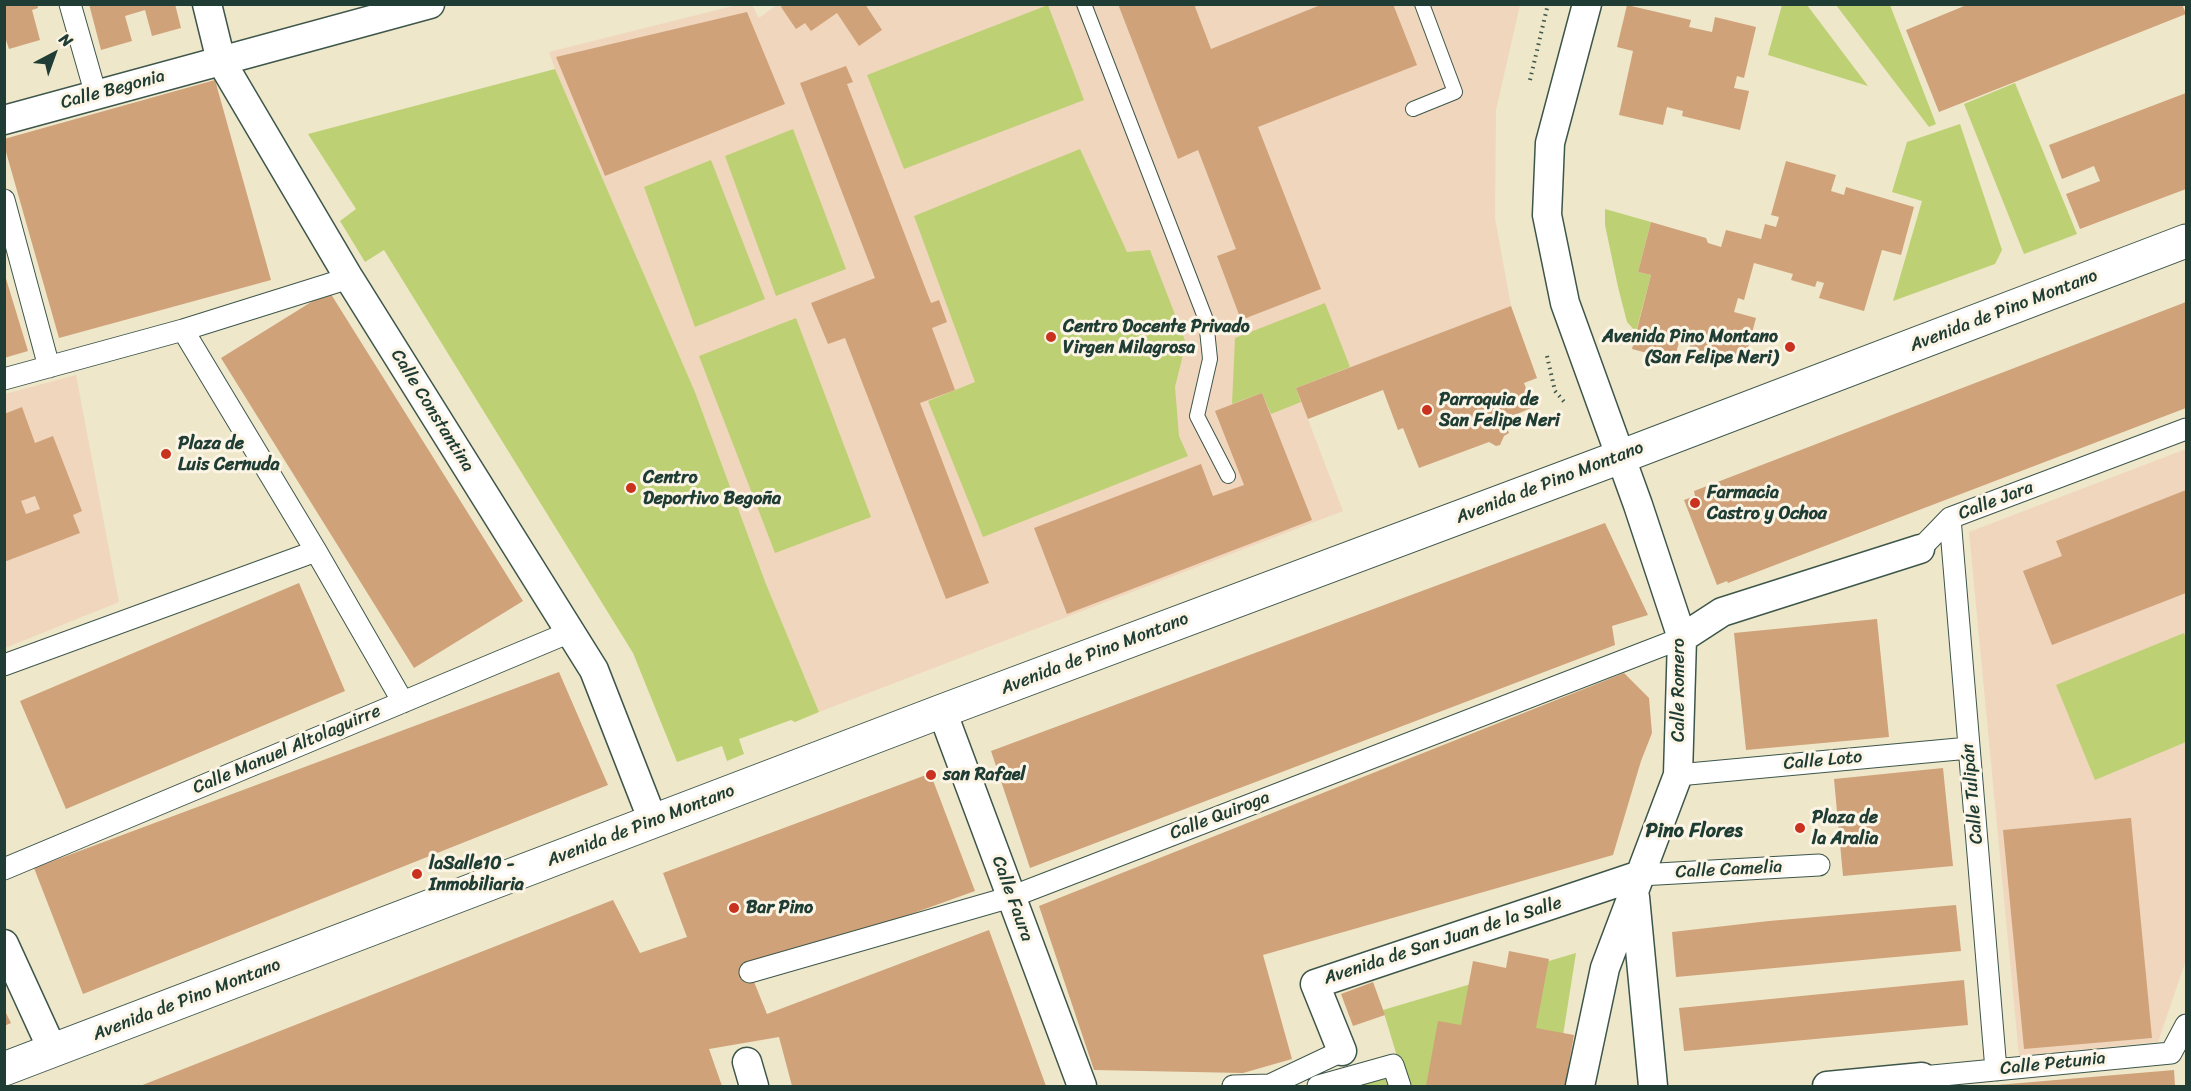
<!DOCTYPE html>
<meta charset="utf-8">
<style>
body{margin:0}
#map{position:relative;width:2191px;height:1091px;overflow:hidden;background:#eee7ca;font-family:Sriracha,sans-serif}
canvas{display:block}
.frame{position:absolute;inset:0;border:6px solid #1f3d34;pointer-events:none}
.north{position:absolute;left:24px;top:24px;width:60px;height:60px;-webkit-text-stroke:4px #fcf5e5;paint-order:stroke;rotate:41deg;font-size:16px;font-weight:700;line-height:24px;text-align:center;color:#1f3d34}
.north::after{content:'';display:block;margin:auto;width:21px;height:27px;background:#1f3d34;clip-path:polygon(50% 0,100% 100%,50% 72%,0 100%)}
</style>
<div id="map">
<canvas width="2191" height="1091"></canvas>
<div class="frame"></div>
<div class="north">N</div>
</div>
<script>
const c = document.querySelector('canvas').getContext('2d');
c.lineJoin = 'round';
function fill(path, color) { c.fillStyle = color; c.fill(path, 'evenodd'); }
const poly = rows => new Path2D(rows.map(r => 'M' + r).join(''));
function stroke(path, color, width, dash) { c.strokeStyle = color; c.lineWidth = width; c.lineCap = dash ? 'butt' : 'round'; c.setLineDash(dash || []); c.stroke(path); }
function write(font, color, halo, rows, align = 'center') {
  c.font = font + ' Sriracha,sans-serif'; c.lineWidth = 6; c.setLineDash([]); c.textBaseline = 'middle'; c.strokeStyle = halo; c.fillStyle = color; for (const [text, x, y, turn = 0] of rows) {
    c.save(); c.translate(x, y); c.rotate((+turn || 0) * Math.PI / 180); c.textAlign = isNaN(turn) ? turn : align; if (halo) c.strokeText(text, 0, 0); c.fillText(text, 0, 0); c.restore();
  }
}
fill(poly([
 [741,4,752,5,759,18,778,4,1520,5,1496,110,1495,218,1511,306,1296,388,1343,511,819,712,766,584,695,392,555,69,549,52],
 [76,375,119,602,5,648,5,394],
 [2186,449,2186,960,2158,1042,2019,1056,1969,532]
]), '#f0d6bc');
fill(poly([
 [1048,5,1084,100,904,169,867,75],
 [1782,5,1807,5,1868,86,1768,55],
 [1836,5,1890,5,1936,124,1929,127],
 [555,69,695,392,766,584,819,712,795,722,791,720,739,739,744,754,727,761,722,746,677,762,633,653,384,250,365,262,340,221,356,209,308,134],
 [2015,83,2077,234,2024,254,1964,104],
 [1960,124,2002,250,1995,264,1893,301,1922,201,1892,192,1907,142],
 [793,129,846,269,776,296,725,156],
 [1080,149,1127,252,1150,250,1186,343,1175,387,1179,436,1188,456,983,537,928,401,975,382,914,216],
 [711,160,765,299,695,327,644,187],
 [1605,209,1651,222,1638,272,1651,275,1636,332,1627,322,1618,287,1605,225],
 [1325,303,1350,367,1296,388,1301,402,1271,414,1262,393,1232,404,1235,338],
 [796,318,871,517,775,553,699,356],
 [2184,633,2186,640,2186,742,2095,780,2056,685],
 [1576,953,1555,1086,1406,1086,1383,1010],
 [1391,1073,1395,1086,1341,1086]
]), '#bdd174');
fill(poly([
 [4,4,37,4,38,8,32,10,40,40,9,49,4,34],
 [89,4,175,4,181,28,152,36,145,10,125,16,132,41,101,50],
 [785,4,865,4,882,30,859,46,837,13,811,31,805,23,796,29,781,7],
 [1118,4,1194,4,1211,49,1323,4,1393,4,1417,65,1258,127,1321,289,1241,320,1217,256,1236,249,1198,150,1178,159],
 [1969,4,2182,4,2186,14,1939,112,1906,30],
 [1627,5,1691,20,1689,27,1712,32,1715,17,1756,27,1744,78,1737,76,1734,88,1749,91,1740,130,1682,116,1683,111,1667,107,1663,125,1619,115,1633,51,1617,47],
 [747,12,785,104,605,176,556,57],
 [846,66,853,82,847,84,931,303,939,300,947,322,932,328,955,390,920,403,989,583,946,599,845,338,828,344,811,303,875,278,800,83],
 [215,80,271,280,59,338,4,145,4,139],
 [2186,93,2186,189,2080,229,2066,194,2100,181,2094,166,2062,179,2049,145],
 [1786,161,1836,175,1831,191,1844,195,1846,187,1914,207,1901,255,1882,250,1864,311,1819,298,1824,283,1817,281,1815,287,1791,280,1793,274,1754,263,1744,300,1738,298,1734,312,1756,318,1744,363,1690,348,1690,344,1679,342,1674,360,1632,349,1651,275,1638,272,1651,222,1706,238,1708,243,1721,247,1726,230,1761,239,1765,224,1776,227,1779,217,1771,215],
 [4,272,28,351,4,358],
 [329,291,523,601,414,668,221,358],
 [2186,302,2186,408,1728,583,1727,581,1717,585,1684,500,1695,496,1694,491],
 [1511,306,1537,378,1524,383,1533,407,1504,420,1509,433,1504,436,1500,445,1496,446,1489,442,1419,468,1403,428,1398,430,1383,390,1308,419,1296,388],
 [1262,393,1312,520,1067,614,1034,528,1201,464,1213,496,1244,485,1215,411],
 [22,407,35,443,53,436,82,511,73,515,80,533,4,562,4,414],
 [35,496,40,509,26,514,21,501],
 [2186,490,2186,593,2052,645,2023,571,2062,556,2056,541],
 [1605,523,1648,615,1612,626,1615,645,1030,868,991,751],
 [299,583,345,691,66,809,20,701],
 [1877,619,1889,737,1746,750,1734,633],
 [559,672,608,785,83,994,34,868],
 [1624,673,1649,698,1652,733,1641,761,1613,855,1263,955,1292,1059,1243,1073,1094,1070,1039,906],
 [1943,768,1953,866,1843,876,1834,779],
 [926,775,931,775,975,891,750,972,767,1014,989,930,1046,1086,792,1086,779,1037,709,1049,722,1086,140,1086,613,900,640,953,687,937,663,873],
 [2131,818,2152,1038,2024,1049,2003,830],
 [1956,905,1961,951,1676,977,1672,932,1769,921],
 [1509,951,1549,959,1536,1028,1574,1035,1565,1086,1426,1086,1438,1021,1461,1025,1473,961,1506,968],
 [1964,980,1968,1025,1684,1051,1679,1008],
 [1373,982,1385,1015,1353,1026,1341,994],
 [4,1009,11,1023,4,1026],
 [2174,1070,2175,1086,1997,1086,1997,1085]
]), '#d0a27a');
const service = poly([
 [1084,4,1206,320,1210,359,1197,416,1228,476],
 [1413,109,1455,92,1422,4]
]);
const pedestrian = poly([
 [70,4,96,95],
 [4,200,49,367],
 [183,330,349,278],
 [4,379,183,330,316,551,403,702],
 [1950,518,1996,1070],
 [1920,549,1950,518,2186,429],
 [4,665,316,551],
 [1678,775,1969,748],
 [4,869,570,632],
 [1640,875,1819,865],
 [750,972,1011,897,1682,638],
 [1922,1077,2171,1053,2186,1025],
 [1233,1086,1270,1085,1342,1051],
 [1318,1086,1393,1065,1400,1086]
]);
const minor = poly([
 [207,4,221,61,349,278,594,670,653,821],
 [4,120,430,4],
 [1682,638,1722,612,1920,549],
 [942,711,1082,1086],
 [1635,897,1653,1086],
 [4,944,53,1051],
 [1342,1051,1315,984,1640,875],
 [747,1062,754,1086],
 [1580,1086,1605,968,1678,775,1682,638,1638,505,1565,303,1547,215,1550,143,1587,4],
 [1827,1086,1922,1077]
]);
const tertiary = poly([
 [4,1069,942,711,1620,457,2186,241]
]);
stroke(service, '#3e564a', 16);
stroke(pedestrian, '#3e564a', 23);
stroke(minor, '#3e564a', 31);
stroke(tertiary, '#3e564a', 35);
stroke(poly([
 [1530,80,1548,4],
 [1547,356,1555,391,1566,404]
]), '#3e564a', 4, [1.5, 4.5]);
stroke(service, '#fff', 14);
stroke(pedestrian, '#fff', 21);
stroke(minor, '#fff', 28);
stroke(tertiary, '#fff', 33);
for (const [x, y, r, color] of [
 [1051,337,6,"#c8321e"],
 [1790,347,6,"#c8321e"],
 [1427,410,6,"#c8321e"],
 [166,454,6,"#c8321e"],
 [631,488,6,"#c8321e"],
 [1695,503,6,"#c8321e"],
 [931,775,6,"#c8321e"],
 [1800,828,6,"#c8321e"],
 [417,874,6,"#c8321e"],
 [734,908,6,"#c8321e"]
]) { const dot = new Path2D(); dot.arc(x, y, r, 0, 2 * Math.PI); c.fillStyle = color; c.fill(dot); stroke(dot, '#fcf5e5', 2); }
write('18px', '#1f3d34', '#fcf5e5', [
 ["Calle Begonia",113,90,-15],
 ["Avenida de Pino Montano",2004,311,-21],
 ["Calle Constantina",432,411,58],
 ["Avenida de Pino Montano",1550,483,-21],
 ["Calle Jara",1996,501,-21],
 ["Avenida de Pino Montano",1095,654,-21],
 ["Calle Romero",1679,690,-90],
 ["Calle Manuel Altolaguirre",287,750,-23],
 ["Calle Loto",1823,761,-5],
 ["Calle Tulipán",1973,794,-95],
 ["Calle Quiroga",1220,816,-21],
 ["Avenida de Pino Montano",641,826,-21],
 ["Calle Camelia",1729,870,-3],
 ["Calle Faura",1012,899,70],
 ["Avenida de San Juan de la Salle",1443,941,-18],
 ["Avenida de Pino Montano",187,1000,-21],
 ["Calle Petunia",2053,1064,-6]
]);
write('bold 18px', '#1f3d34', '#fcf5e5', [
 ["Centro Docente Privado",1063,327],
 ["Virgen Milagrosa",1063,348],
 ["Avenida Pino Montano",1778,337,"right"],
 ["(San Felipe Neri)",1778,358,"right"],
 ["Parroquia de",1439,400],
 ["San Felipe Neri",1439,421],
 ["Plaza de",178,444],
 ["Luis Cernuda",178,465],
 ["Centro",643,478],
 ["Deportivo Begoña",643,499],
 ["Farmacia",1707,493],
 ["Castro y Ochoa",1707,514],
 ["san Rafael",943,775],
 ["Plaza de",1812,818],
 ["la Aralia",1812,839],
 ["laSalle10 -",429,864],
 ["Inmobiliaria",429,885],
 ["Bar Pino",746,908]
], 'left');
write('bold 20px', '#1f3d34', '#fcf5e5', [
 ["Pino Flores",1694,832]
]);
</script>
